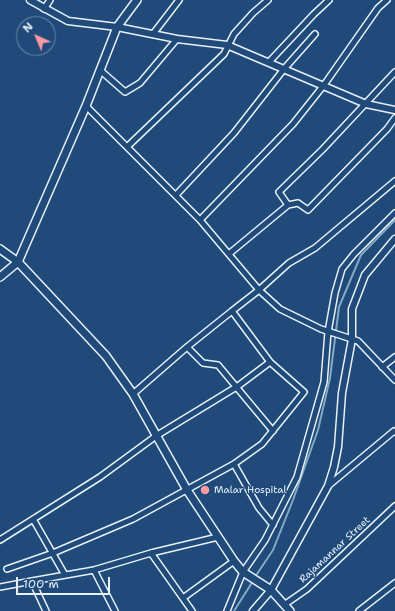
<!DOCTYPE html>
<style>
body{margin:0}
#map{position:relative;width:395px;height:611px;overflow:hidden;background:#1f4a7a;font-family:"Shantell Sans",sans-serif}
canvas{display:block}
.north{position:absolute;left:16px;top:16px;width:40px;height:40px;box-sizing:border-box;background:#1f4a7a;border:1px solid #6f8dac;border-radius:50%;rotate:316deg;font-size:11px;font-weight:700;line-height:16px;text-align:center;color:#e8f1f8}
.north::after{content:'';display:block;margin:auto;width:14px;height:18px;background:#ff9aa2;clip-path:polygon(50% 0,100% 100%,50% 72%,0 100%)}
.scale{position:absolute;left:16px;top:577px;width:94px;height:18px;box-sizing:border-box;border:2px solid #e8f1f8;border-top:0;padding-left:5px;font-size:12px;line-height:14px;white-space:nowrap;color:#e8f1f8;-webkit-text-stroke:3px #1f4a7a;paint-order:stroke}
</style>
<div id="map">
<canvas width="395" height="611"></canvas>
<div class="north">N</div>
<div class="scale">100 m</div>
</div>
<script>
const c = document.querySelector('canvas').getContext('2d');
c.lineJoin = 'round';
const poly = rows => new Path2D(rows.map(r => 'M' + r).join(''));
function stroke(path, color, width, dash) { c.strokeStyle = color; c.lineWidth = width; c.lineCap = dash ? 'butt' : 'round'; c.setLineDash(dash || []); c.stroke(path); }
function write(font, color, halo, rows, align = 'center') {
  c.font = font + ' "Shantell Sans",sans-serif'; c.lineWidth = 3; c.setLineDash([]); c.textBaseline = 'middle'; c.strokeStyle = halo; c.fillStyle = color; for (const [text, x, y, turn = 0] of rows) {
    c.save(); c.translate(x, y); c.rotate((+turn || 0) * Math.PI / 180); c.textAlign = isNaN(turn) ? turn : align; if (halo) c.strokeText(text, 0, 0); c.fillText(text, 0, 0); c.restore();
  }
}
stroke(poly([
 [255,577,273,550,293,500,318,430,330,378,339,307,361,255,395,220],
 [234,611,253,581]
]), '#84a9c2', 2);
const minor = poly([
 [44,9,50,0],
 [153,34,179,0],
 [269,62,314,14,329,0],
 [101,71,125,92,140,83,177,39],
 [86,106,200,220,259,290,232,311],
 [128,146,224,54,234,34,253,13,268,0],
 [395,181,315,248,289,263,259,290,280,309,321,329,358,341,395,380],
 [176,195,234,133,284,69,315,34],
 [288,205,298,203,308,210,387,129,395,118],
 [200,220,293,124,324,85,378,8,387,0],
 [230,253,288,205,279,192,323,149,395,72],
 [187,347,203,363,218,365,273,431],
 [382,367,395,357],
 [133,394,187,347,232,311,270,362],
 [234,464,259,508,273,525],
 [328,486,394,431,395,432],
 [33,519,65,575],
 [0,540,100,477,156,436,238,386,270,362,304,392,262,444,234,464,133,519,53,553,7,569],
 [151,553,192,611],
 [94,570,115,611],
 [32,581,94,570,151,553,218,537],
 [0,587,32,581,46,611],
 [183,598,234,561],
 [284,605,307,589,395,506],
 [227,611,243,572,265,540,297,477,324,382,328,332,335,293,342,269,354,254,395,213],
 [359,611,395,583]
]);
const tertiary = poly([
 [30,0,68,21,117,27,177,39,227,45,366,104,395,110],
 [253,611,271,590,328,486,334,467,338,447,342,393,352,339,352,309,365,275,395,239]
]);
const secondary = poly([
 [0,249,18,262,106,356,133,394,187,490,234,561,243,572,271,590,290,611],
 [0,277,18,262,86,106,117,27,137,0]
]);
stroke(minor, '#e8f1f8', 8);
stroke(tertiary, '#e8f1f8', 9);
stroke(secondary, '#e8f1f8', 10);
stroke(minor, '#1f4a7a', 5);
stroke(tertiary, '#1f4a7a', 6);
stroke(secondary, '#1f4a7a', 7);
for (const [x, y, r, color] of [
 [205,490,5,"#ff9aa2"]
]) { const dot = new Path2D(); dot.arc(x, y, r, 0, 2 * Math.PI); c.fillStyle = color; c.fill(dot); stroke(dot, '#1f4a7a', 1.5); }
write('10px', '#e8f1f8', '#1f4a7a', [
 ["Malar Hospital",214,490]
], 'left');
write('10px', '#e8f1f8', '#1f4a7a', [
 ["Rajamannar Street",335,550,-43]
]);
</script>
